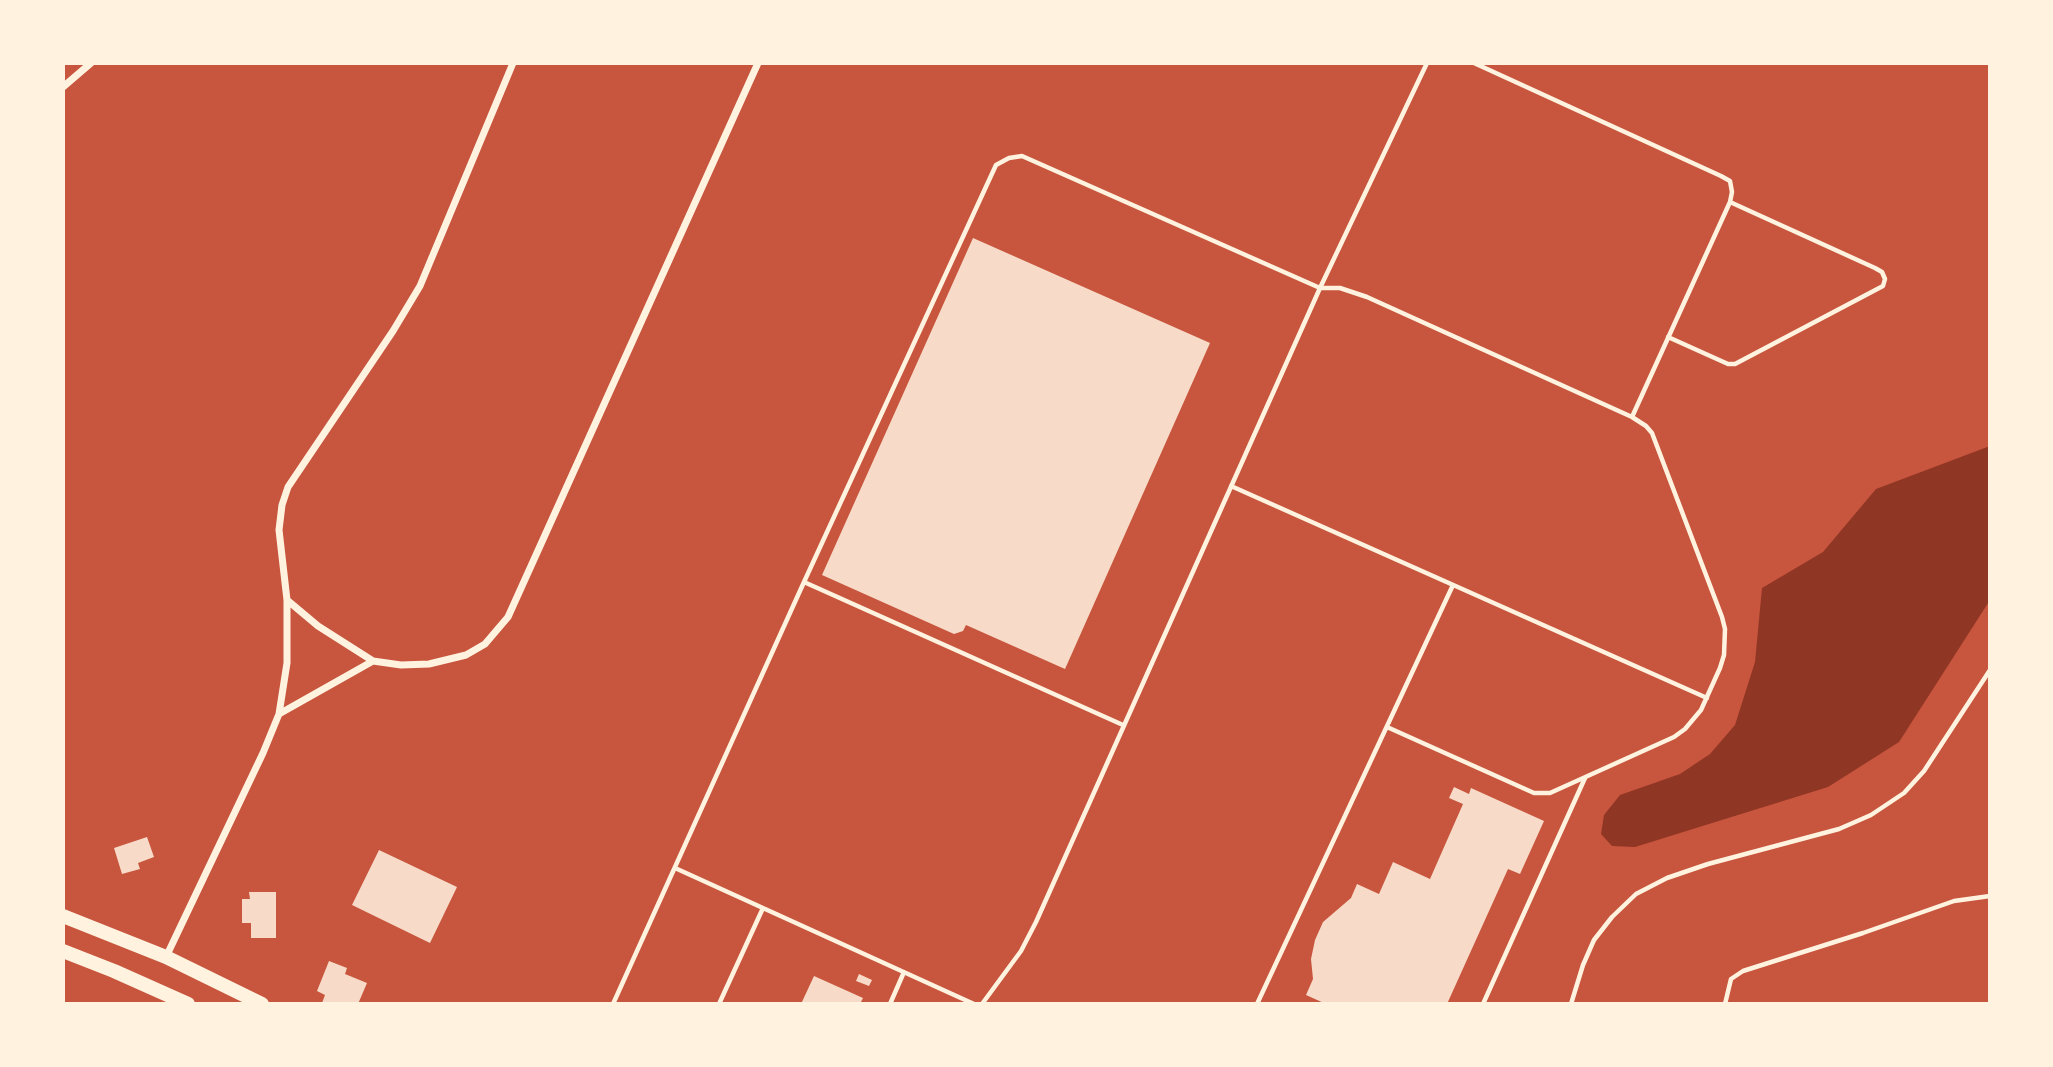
<!DOCTYPE html>
<style>
body{margin:0}
#map{position:relative;width:2053px;height:1067px;overflow:hidden;background:#c8553d;font-family:"IBM Plex Sans",sans-serif}
canvas{display:block}
.frame{position:absolute;inset:0;border:65px solid #fff3e0;pointer-events:none}
</style>
<div id="map">
<canvas width="2053" height="1067"></canvas>
<div class="frame"></div>
</div>
<script>
const c = document.querySelector('canvas').getContext('2d');
c.lineJoin = 'round';
function fill(path, color) { c.fillStyle = color; c.fill(path, 'evenodd'); }
const poly = rows => new Path2D(rows.map(r => 'M' + r).join(''));
function stroke(path, color, width, dash) { c.strokeStyle = color; c.lineWidth = width; c.lineCap = dash ? 'butt' : 'round'; c.setLineDash(dash || []); c.stroke(path); }
fill(poly([
 [1990,446,1990,600,1899,742,1828,787,1635,847,1612,846,1601,834,1604,815,1620,795,1680,774,1710,754,1735,725,1755,662,1762,588,1823,552,1876,489]
]), '#8f3625');
fill(poly([
 [973,238,1210,343,1065,669,966,625,963,631,954,634,822,575],
 [1454,787,1469,794,1471,788,1544,821,1520,874,1508,869,1447,1004,1326,1004,1306,995,1313,979,1311,959,1315,940,1323,922,1351,898,1357,884,1379,894,1393,862,1430,879,1463,804,1449,798],
 [147,837,154,857,138,863,140,869,122,874,114,848],
 [379,850,457,887,430,943,352,905],
 [249,892,276,892,276,938,251,938,251,923,242,923,242,899,250,899],
 [329,961,347,968,345,974,367,983,358,1004,322,1003,325,995,317,991],
 [859,974,872,980,869,986,856,981],
 [814,976,863,998,860,1004,801,1004]
]), '#f7dbc8');
stroke(poly([
 [1474,63,1721,176,1730,181,1732,192,1730,202,1632,417],
 [1668,337,1728,364,1735,364,1883,286,1885,279,1882,272,1875,268,1730,202],
 [1231,486,1707,698],
 [804,582,996,165,1009,158,1022,156,1320,288,1427,63],
 [675,868,974,1004],
 [613,1004,804,582,1123,725],
 [719,1004,763,908],
 [890,1004,904,972],
 [982,1004,1021,951,1036,922,1320,288,1340,288,1367,297,1632,417,1646,426,1652,433,1722,617,1725,629,1724,655,1720,668,1701,710,1685,729,1674,737,1550,793,1534,793,1387,727],
 [1257,1004,1453,585],
 [1483,1004,1585,778],
 [1571,1004,1583,965,1594,940,1612,917,1636,894,1667,878,1708,864,1839,829,1871,815,1904,793,1924,771,1990,670],
 [1725,1004,1731,979,1743,971,1863,933,1954,901,1990,896]
]), '#fff3e0', 4.5);
stroke(poly([
 [63,87,91,63],
 [373,661,318,626,287,600,279,530,282,505,288,487,393,331,420,286,513,63],
 [279,714,287,663,287,600],
 [166,957,263,753,279,714,373,661,401,665,429,664,466,655,485,644,508,617,758,63]
]), '#fff3e0', 7);
stroke(poly([
 [63,916,166,957,262,1004],
 [63,951,114,971,188,1004]
]), '#fff3e0', 14);
</script>
